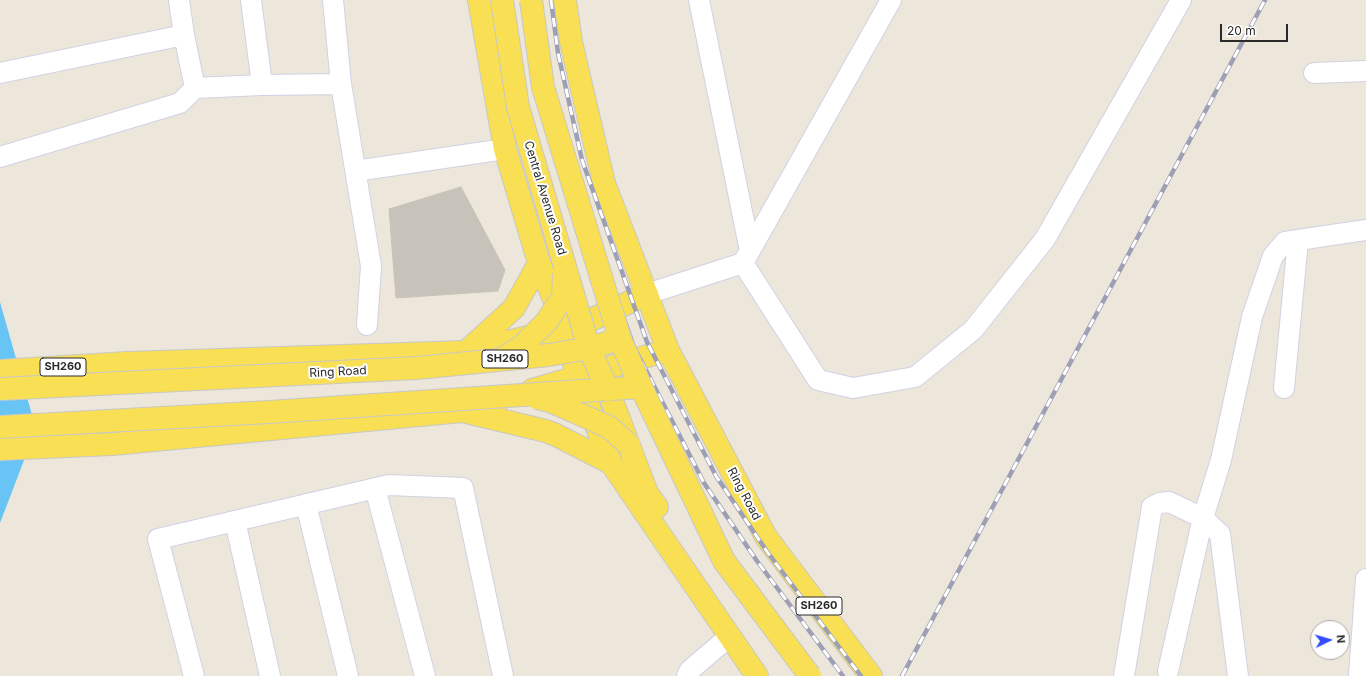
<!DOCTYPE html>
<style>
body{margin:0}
#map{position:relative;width:1366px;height:676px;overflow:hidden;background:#ede6db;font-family:Inter,sans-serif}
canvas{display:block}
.north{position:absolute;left:1310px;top:620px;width:40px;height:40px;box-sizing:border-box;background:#fff;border:1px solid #aaa;border-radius:50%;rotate:85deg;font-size:11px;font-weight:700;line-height:16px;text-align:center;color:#2a2a2a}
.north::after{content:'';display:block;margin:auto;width:14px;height:18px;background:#354bff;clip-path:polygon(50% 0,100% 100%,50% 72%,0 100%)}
.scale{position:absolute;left:1220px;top:24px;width:68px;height:18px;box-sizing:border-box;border:2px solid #2a2a2a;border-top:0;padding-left:5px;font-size:12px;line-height:14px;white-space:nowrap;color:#2a2a2a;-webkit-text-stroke:3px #fff;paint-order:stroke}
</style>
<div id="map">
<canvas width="1366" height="676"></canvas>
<div class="north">N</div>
<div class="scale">20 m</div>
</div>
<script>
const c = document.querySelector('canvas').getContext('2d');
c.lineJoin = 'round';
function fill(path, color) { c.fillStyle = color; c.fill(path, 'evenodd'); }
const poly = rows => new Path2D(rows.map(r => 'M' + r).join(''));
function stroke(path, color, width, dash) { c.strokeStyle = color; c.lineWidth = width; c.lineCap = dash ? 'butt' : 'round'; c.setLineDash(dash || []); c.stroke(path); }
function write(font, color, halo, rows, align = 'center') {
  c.font = font + ' Inter,sans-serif'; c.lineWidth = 4; c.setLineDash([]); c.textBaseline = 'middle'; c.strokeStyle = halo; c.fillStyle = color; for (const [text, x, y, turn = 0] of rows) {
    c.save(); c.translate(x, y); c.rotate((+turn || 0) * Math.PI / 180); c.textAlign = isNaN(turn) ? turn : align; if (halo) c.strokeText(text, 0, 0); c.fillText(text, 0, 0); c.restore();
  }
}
fill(poly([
 [0,302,36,429,0,523]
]), '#67c4f5');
const building = poly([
 [461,187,505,270,498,291,396,298,389,209,461,187]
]);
fill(building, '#c8c3ba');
stroke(building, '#c8c3b4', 1);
const minor = poly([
 [179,0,184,35,195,88,262,85,341,84,333,0],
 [251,0,262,85],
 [699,0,750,251],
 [0,73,184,35],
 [1314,73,1366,71],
 [341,84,371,266,367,325],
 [0,157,180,103,195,88],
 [355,171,505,149],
 [743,263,818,380,853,388,915,377,973,330,1045,239,1181,0],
 [647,294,743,263,891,0],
 [1284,388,1298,240],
 [375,488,425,676],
 [306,504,348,676],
 [235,521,270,676],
 [1168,671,1203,518,1221,460,1252,317,1273,256,1285,242,1366,230],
 [194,676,158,539,389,485,463,488,503,676],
 [687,676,690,670,730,636],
 [1124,676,1152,507,1160,503,1169,502,1203,518,1220,534,1238,676],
 [1359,676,1366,579]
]);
const primary = poly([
 [479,0,505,149,539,263,567,331,577,377,611,463,757,676],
 [565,0,571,42,604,183,668,350,766,537,871,676],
 [468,350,514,308,539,263],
 [0,371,127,363,466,352,528,337,567,331,647,294],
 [532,390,668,350],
 [608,390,647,493,657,507],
 [462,411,546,431,556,435,611,463],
 [0,449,112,444,462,411,498,401]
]);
stroke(minor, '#d0d2e4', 22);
stroke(primary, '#c8c8c8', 24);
stroke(minor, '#fff', 20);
stroke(primary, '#f8df54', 22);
const rail = poly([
 [537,0,544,55,569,164,634,347,704,483,757,561,843,676],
 [551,0,558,53,582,160,647,342,716,476,768,553,861,676],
 [902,676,1265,0]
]);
stroke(rail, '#9d9fb5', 4.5);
stroke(rail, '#fff', 3, [9]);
const primaryBridge = poly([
 [502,0,518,107,589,348,608,390],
 [531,0,543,87,620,339],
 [502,359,522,346,546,322,563,297,564,274],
 [0,389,417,368,549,355,589,348,620,339,641,387,724,561,810,676],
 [537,398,550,401,609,427,629,445],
 [0,427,269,412,641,387]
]);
stroke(primaryBridge, '#c8c8c8', 24, []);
stroke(primaryBridge, '#f8df54', 22);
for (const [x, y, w] of [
 [505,359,46],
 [63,367,46],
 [819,606,46]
]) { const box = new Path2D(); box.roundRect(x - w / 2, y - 9, w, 18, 3); c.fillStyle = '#fff'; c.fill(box); stroke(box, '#2a2a2a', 1); }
write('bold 11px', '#2a2a2a', null, [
 ["SH260",505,359],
 ["SH260",63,367],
 ["SH260",819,606]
]);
write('12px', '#2a2a2a', '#fff', [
 ["Central Avenue Road",545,198,73],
 ["Ring Road",338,372,-3],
 ["Ring Road",744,494,62]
]);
</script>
